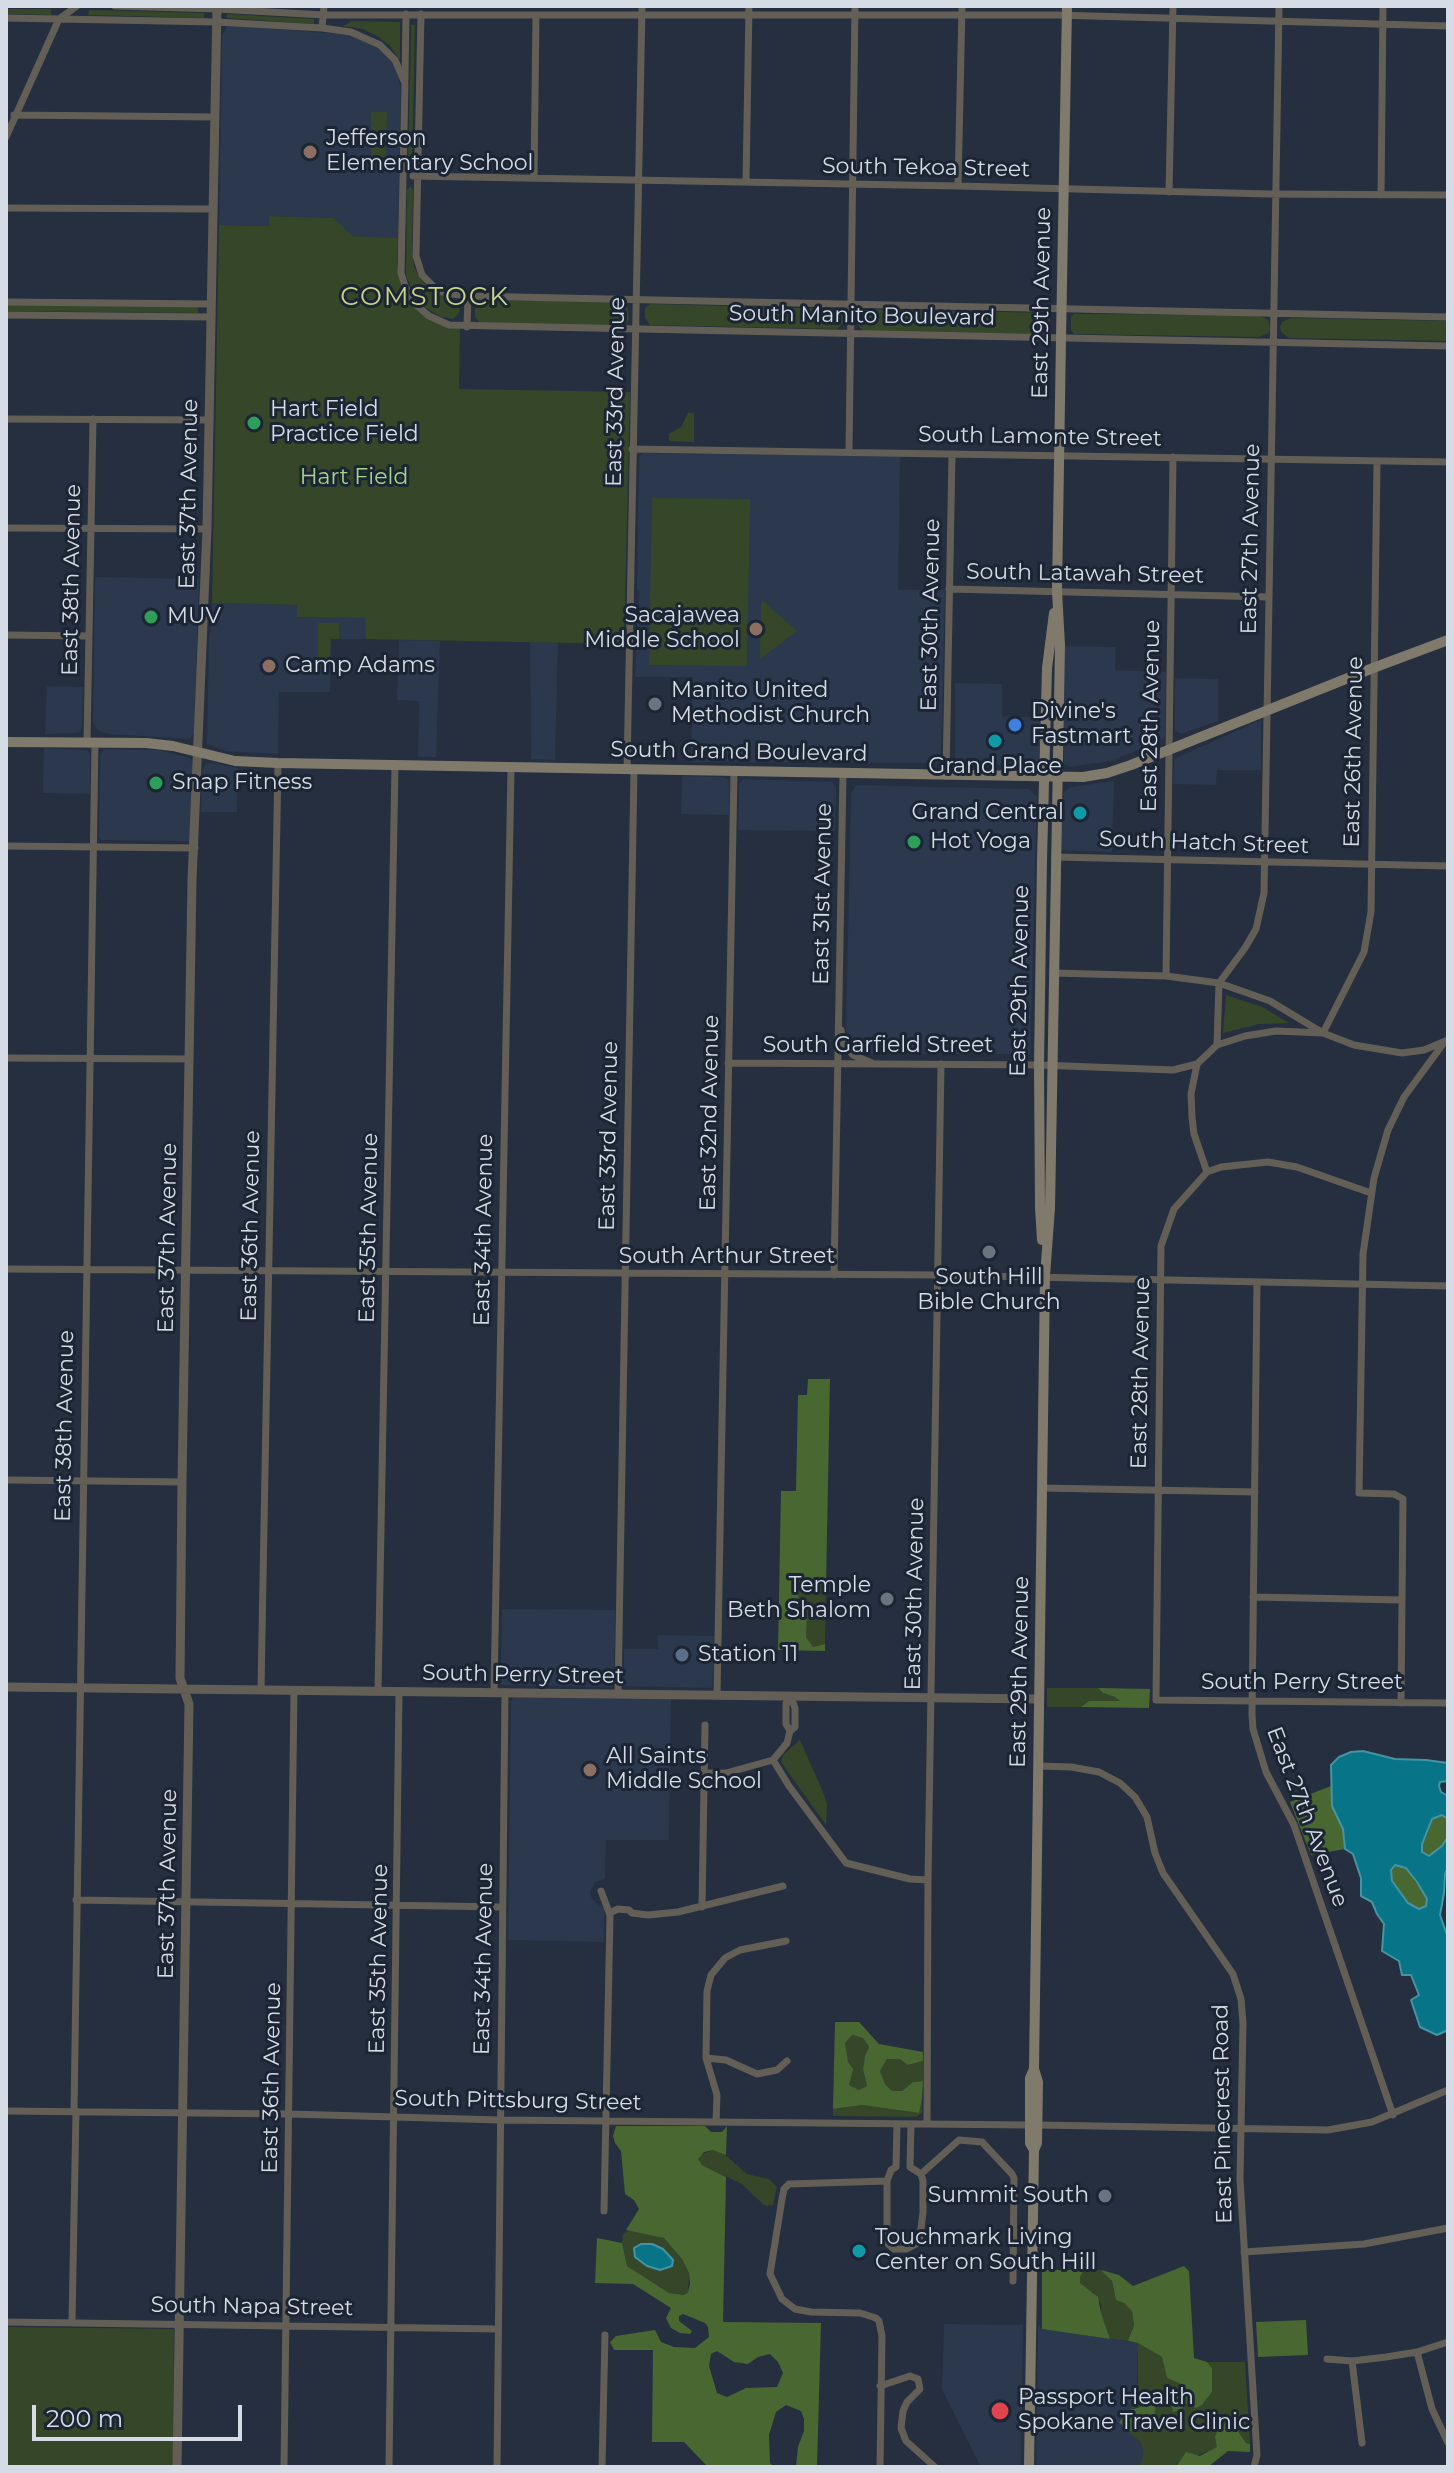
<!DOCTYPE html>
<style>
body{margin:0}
#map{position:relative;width:1454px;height:2473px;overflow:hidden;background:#252f3f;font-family:Montserrat,sans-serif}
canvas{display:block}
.frame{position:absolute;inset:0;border:8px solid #d5dce6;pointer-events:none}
.scale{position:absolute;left:32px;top:2405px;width:210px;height:36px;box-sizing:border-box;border:4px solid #d5dce6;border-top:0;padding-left:10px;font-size:24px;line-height:28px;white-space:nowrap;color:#d5dce6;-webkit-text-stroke:6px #1b2534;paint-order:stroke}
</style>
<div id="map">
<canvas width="1454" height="2473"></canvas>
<div class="frame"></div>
<div class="scale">200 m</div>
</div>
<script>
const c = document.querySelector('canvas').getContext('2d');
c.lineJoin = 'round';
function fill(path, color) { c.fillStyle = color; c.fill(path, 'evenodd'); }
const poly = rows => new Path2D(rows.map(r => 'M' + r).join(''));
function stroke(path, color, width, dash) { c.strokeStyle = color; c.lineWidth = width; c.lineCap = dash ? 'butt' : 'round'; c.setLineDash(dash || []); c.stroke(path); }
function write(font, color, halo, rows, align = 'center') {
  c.font = font + ' Montserrat,sans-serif'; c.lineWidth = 6; c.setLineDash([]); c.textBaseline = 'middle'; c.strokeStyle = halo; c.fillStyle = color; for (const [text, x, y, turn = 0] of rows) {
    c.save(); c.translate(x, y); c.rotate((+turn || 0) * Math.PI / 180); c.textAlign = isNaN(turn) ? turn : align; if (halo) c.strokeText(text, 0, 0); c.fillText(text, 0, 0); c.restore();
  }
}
fill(poly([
 [232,26,353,35,375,45,387,55,396,69,401,88,398,238,352,236,334,218,270,216,269,226,219,225,222,35,227,27],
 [644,453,900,456,898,590,945,590,941,760,939,763,691,762,693,677,635,677,639,592,637,589,639,457],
 [95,577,199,579,194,732,190,739,109,734,101,732,96,728,93,722],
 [212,603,297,605,297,617,366,618,366,639,331,639,330,692,279,692,278,754,226,751,207,744,209,637,212,622],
 [399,640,440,641,436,757,418,757,419,701,397,700],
 [530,642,558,643,555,760,531,759],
 [1063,646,1115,647,1115,670,1166,672,1165,736,1162,740,1111,761,1070,767,1064,764],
 [1175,678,1218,679,1218,721,1181,734,1175,731],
 [955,683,1002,684,1002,716,1042,718,1039,763,1033,766,955,764],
 [47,686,83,687,82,727,79,733,45,734],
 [1261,720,1261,770,1217,770,1216,785,1173,784,1174,759],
 [44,748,87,750,90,754,90,794,43,793],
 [105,749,159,750,190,758,193,764,191,839,188,841,101,840,99,837,100,754],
 [210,763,238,768,237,812,201,812,202,771,206,764],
 [682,776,723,777,729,780,729,815,681,814],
 [743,779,832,782,836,788,835,831,738,830,739,784],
 [1114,781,1112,852,1059,850,1064,792,1071,787],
 [857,785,1029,789,1037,797,1030,1054,870,1054,860,1053,850,1046,846,1030,851,793],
 [502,1609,615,1610,614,1685,611,1687,502,1685,501,1680],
 [658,1635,715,1636,712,1688,624,1686,624,1649,658,1649],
 [513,1697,671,1699,669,1840,606,1840,605,1879,595,1882,590,1892,592,1899,604,1909,604,1942,508,1940,511,1701],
 [944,2324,1023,2325,1021,2467,981,2467,942,2389],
 [1038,2325,1042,2329,1138,2343,1137,2393,1130,2410,1120,2422,1140,2442,1143,2449,1142,2460,1138,2467,1036,2467]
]), '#2b384e');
fill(poly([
 [6,9,51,9,51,15,6,14],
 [89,10,204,13,204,18,88,15],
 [227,14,314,19,314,24,227,18],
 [352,21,400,22,400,60,391,47,379,37,363,29,343,26],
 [411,25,415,25,412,165,408,165],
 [371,112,387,112,386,157,371,157],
 [411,186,413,191,412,251,414,267,421,280,433,292,456,301,460,305,459,313,453,319,441,317,423,306,416,297,406,276,407,190],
 [269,216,334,218,352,236,398,238,397,266,401,286,409,302,421,314,431,321,460,329,459,389,630,392,624,644,366,639,365,618,297,617,297,605,212,603,219,225,269,226],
 [480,300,623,302,628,309,629,320,623,326,481,324,475,317,475,307],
 [650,304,838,309,844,314,843,323,837,329,650,325,645,318,645,308],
 [6,305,198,307,198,313,6,311],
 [862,309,1050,313,1050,334,864,331,857,325,857,314],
 [1074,314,1259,315,1268,320,1270,327,1269,333,1259,337,1074,334,1071,330,1071,317],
 [1291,318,1448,321,1448,341,1289,338,1281,332,1280,327,1282,322],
 [688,413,694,413,694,442,669,441,669,434,681,427],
 [652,498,750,499,747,666,649,665],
 [761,599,797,631,760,659],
 [318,623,339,623,339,639,331,639,328,675,323,673,318,659],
 [1226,995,1262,1007,1289,1023,1259,1024,1223,1033],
 [811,1585,826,1586,825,1644,813,1647,806,1637,807,1620,798,1602,799,1590],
 [1047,1688,1098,1688,1103,1693,1115,1697,1120,1701,1118,1703,1089,1701,1081,1707,1047,1707],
 [800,1740,823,1792,827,1804,826,1825,781,1762,783,1755],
 [852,2035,863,2038,869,2048,865,2056,863,2069,867,2086,859,2090,849,2085,845,2042],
 [887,2059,900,2059,909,2065,923,2061,923,2081,913,2082,902,2091,892,2091,885,2084,880,2071],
 [922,2099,922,2113,916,2117,833,2116,833,2109,862,2105,918,2113],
 [713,2150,722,2152,747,2174,769,2179,777,2187,773,2205,767,2206,763,2204,742,2184,702,2165,698,2159,700,2155],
 [630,2229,664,2238,682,2259,689,2273,688,2292,684,2295,669,2293,627,2266,622,2243,623,2234],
 [1084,2270,1101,2270,1108,2274,1112,2282,1116,2299,1124,2303,1132,2311,1134,2325,1128,2341,1110,2339,1101,2313,1101,2304,1093,2292,1083,2287,1080,2282,1080,2277],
 [6,2327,174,2329,173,2467,6,2467],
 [1138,2343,1162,2357,1167,2378,1181,2384,1183,2388,1180,2410,1186,2404,1202,2405,1212,2392,1212,2368,1207,2362,1245,2362,1250,2444,1246,2443,1237,2430,1235,2422,1215,2437,1218,2447,1177,2464,1176,2467,1138,2467,1142,2460,1143,2449,1140,2442,1128,2431,1133,2431,1146,2422,1154,2413,1156,2407,1137,2407,1130,2410,1137,2393,1138,2381]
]), '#354728');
fill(poly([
 [808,1379,830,1379,826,1586,811,1585,799,1590,798,1602,807,1620,806,1637,813,1647,825,1644,825,1651,778,1650,781,1491,796,1491,798,1395,807,1395],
 [1098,1688,1150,1689,1149,1708,1081,1707,1089,1701,1120,1701,1115,1697,1103,1693],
 [1331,1786,1332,1806,1343,1829,1345,1849,1311,1855,1290,1802],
 [1442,1815,1448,1819,1448,1837,1442,1846,1429,1857,1422,1852,1422,1844,1432,1819],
 [1395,1865,1406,1867,1427,1899,1426,1906,1419,1909,1408,1903,1392,1881,1391,1870],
 [835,2022,859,2022,879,2044,923,2052,923,2061,908,2065,900,2059,887,2059,880,2071,885,2084,892,2091,902,2091,913,2082,923,2081,922,2099,919,2113,862,2105,833,2109],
 [852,2035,863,2038,869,2047,865,2056,863,2069,867,2086,859,2090,849,2085,853,2069,848,2062,845,2043],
 [616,2126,705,2126,711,2132,722,2132,727,2126,726,2155,713,2150,704,2152,698,2159,702,2165,726,2177,723,2322,821,2323,817,2467,796,2467,798,2447,804,2431,804,2419,801,2411,786,2405,776,2412,769,2435,770,2463,774,2467,708,2467,684,2442,652,2442,653,2350,614,2350,610,2342,616,2336,655,2330,661,2342,674,2347,695,2348,709,2337,708,2327,705,2323,683,2314,679,2316,679,2321,692,2331,690,2334,680,2333,671,2328,666,2318,671,2308,633,2284,595,2283,597,2238,622,2243,627,2266,669,2293,684,2295,688,2292,690,2284,689,2273,682,2259,664,2238,626,2230,639,2209,634,2200,625,2194,621,2151,615,2143,613,2136],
 [717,2351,734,2362,748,2364,758,2357,770,2354,778,2362,783,2373,777,2387,746,2388,727,2397,717,2393,709,2366,711,2354],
 [1184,2266,1189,2271,1194,2358,1207,2362,1212,2368,1212,2392,1202,2405,1196,2408,1186,2404,1180,2410,1173,2412,1172,2407,1174,2396,1182,2393,1181,2384,1167,2378,1162,2357,1138,2343,1128,2341,1134,2325,1132,2311,1124,2303,1116,2300,1112,2281,1101,2270,1119,2275,1133,2286],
 [1042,2270,1084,2270,1080,2277,1080,2283,1098,2297,1101,2313,1110,2339,1042,2329],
 [1306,2320,1308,2355,1258,2357,1256,2322],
 [1147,2405,1156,2406,1153,2422,1146,2422,1133,2431,1128,2431,1119,2422,1130,2410],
 [1231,2421,1236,2422,1237,2430,1246,2443,1250,2444,1250,2452,1228,2451,1208,2467,1176,2467,1186,2452,1200,2456,1217,2447,1215,2437,1219,2426]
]), '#496831');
const water = poly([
 [1363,1751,1395,1759,1426,1760,1448,1763,1448,1781,1440,1782,1439,1786,1441,1792,1448,1796,1448,1819,1442,1815,1432,1819,1422,1844,1422,1852,1429,1856,1442,1846,1448,1837,1448,1867,1445,1874,1444,1893,1440,1915,1448,1938,1448,2030,1437,2035,1420,2027,1411,2000,1419,1995,1411,1975,1402,1975,1399,1961,1382,1951,1384,1924,1377,1914,1372,1902,1361,1896,1361,1878,1353,1854,1345,1849,1343,1829,1332,1806,1331,1765,1339,1757,1351,1752,1363,1751],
 [1395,1865,1406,1868,1417,1882,1427,1899,1426,1906,1419,1909,1408,1903,1392,1881,1391,1870,1395,1865],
 [641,2244,652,2244,663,2249,673,2260,672,2266,660,2270,647,2266,635,2257,634,2248,641,2244]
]);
fill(water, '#077587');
stroke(water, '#4594a4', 2);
stroke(poly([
 [115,6,217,9,324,15,1056,15,1448,26],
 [421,14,416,256,422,275,436,289,445,293,468,296,1448,317],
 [6,18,216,22,322,28,351,32,380,45,395,60,405,83,401,273,405,286,414,303,429,316,449,325,1448,346],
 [322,28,324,6],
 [405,80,406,14],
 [14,115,214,117],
 [6,137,59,19,77,6],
 [413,176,958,186,1269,194,1448,195],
 [534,178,536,15],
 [746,182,749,6],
 [958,186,962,6],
 [1169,192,1173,6],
 [1381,195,1383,6],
 [6,208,212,209],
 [6,302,211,304],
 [6,315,211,317],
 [467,327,468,296],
 [6,419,209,420],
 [632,449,1448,462],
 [849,452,855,6],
 [6,528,207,529],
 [949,589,1268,597],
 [6,635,89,636],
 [87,742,93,419],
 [627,770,642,6],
 [946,776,952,454],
 [6,846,195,848],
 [1055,857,1448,866],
 [1053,973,1166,976,1219,983,1270,1001,1323,1033,1364,952,1371,912,1377,462],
 [1166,976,1173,457],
 [841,1030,843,1042,848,1049,853,1055,874,1064],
 [1217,1045,1219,983,1245,948,1256,929,1264,893,1279,6],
 [6,1058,189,1059],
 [728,1063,1039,1065,1173,1070,1197,1064,1217,1045,1245,1036,1276,1031,1323,1033,1354,1045,1402,1053,1424,1050,1448,1040],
 [1197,1064,1191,1094,1192,1117,1194,1134,1207,1172,1174,1209,1161,1246,1156,1700,1448,1703],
 [1207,1172,1221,1167,1268,1162,1297,1167,1371,1193],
 [6,1269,938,1275,1448,1286],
 [834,1275,843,774],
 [1257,1282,1252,1715,1253,1729,1266,1772,1294,1825,1393,2115],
 [6,1480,182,1482],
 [1042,1488,1255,1492],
 [1253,1597,1402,1600],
 [261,1689,278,763],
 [378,1691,395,766],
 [494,1692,511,768],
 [618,1694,634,770],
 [717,1695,734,772],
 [1401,1703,1403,1499,1394,1494,1359,1493,1363,1254,1374,1178,1388,1130,1404,1097,1443,1044],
 [790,1731,786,1724,786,1703,791,1701],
 [773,1760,789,1786,846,1863,910,1879,928,1880],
 [1039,1766,1071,1767,1099,1772,1120,1783,1135,1797,1147,1817,1155,1853,1163,1873,1233,1974,1241,1999,1243,2023,1240,2179,1257,2455,1254,2467],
 [705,1773,726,1773,773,1760,787,1743,790,1731,795,1727,795,1708,791,1697],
 [601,1891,610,1915,604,2211],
 [76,1900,503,1907],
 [702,1907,705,1725],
 [609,1913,618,1909,629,1910,632,1913,648,1915,678,1912,783,1886],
 [706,2058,726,2060,757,2074,777,2070,787,2061],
 [6,2111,290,2114,500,2120,1029,2125],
 [74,2111,95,742],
 [716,2122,717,2095,706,2058,707,1991,711,1975,725,1958,740,1950,786,1941],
 [897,2124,896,2167,891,2170,887,2181,887,2243,894,2249,906,2249,916,2244,920,2237,923,2212,923,2181,921,2174,910,2167,911,2124],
 [927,2124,928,1880,941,1064],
 [1038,2125,1328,2130,1372,2122,1448,2090],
 [921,2174,959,2140,982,2142,1012,2174,1014,2178,1013,2281],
 [1244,2252,1364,2244,1448,2228],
 [6,2322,498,2329],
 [72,2322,76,2111],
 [1417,2352,1432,2409,1448,2443],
 [1327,2359,1352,2361,1386,2357,1417,2352,1448,2342],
 [1352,2361,1362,2443],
 [880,2386,910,2376,918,2379,920,2389,907,2402,903,2411,901,2428,906,2441,935,2467],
 [284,2467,294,1690],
 [389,2467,399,1691],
 [497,2467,505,1692],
 [602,2467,605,2335],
 [880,2467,882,2336,879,2321,876,2318,860,2313,811,2312,795,2309,782,2299,770,2274,782,2199,784,2189,789,2184,887,2181]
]), '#635f57', 7);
stroke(poly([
 [6,1687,1039,1699],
 [177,2467,189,1704,180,1678,182,1482,192,880,207,529,217,6]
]), '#635f57', 9);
stroke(poly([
 [6,742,146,743,173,746,235,761,278,763,1083,777,1107,773,1131,765,1373,668,1448,640],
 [1042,1240,1040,1208,1039,1065,1042,860,1047,668,1054,613],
 [1034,2150,1030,2143,1030,2078,1034,2069,1035,1997,1045,1276,1050,1208,1060,645,1057,591,1061,338,1067,6],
 [1029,2467,1034,2150,1037,2143,1038,2082,1034,2069]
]), '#807a6c', 10);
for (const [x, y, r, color] of [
 [310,152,8,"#8d6e63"],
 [254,423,8,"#2e9e5b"],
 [151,617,8,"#2e9e5b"],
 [756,629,8,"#8d6e63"],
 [269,666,8,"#8d6e63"],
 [655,704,8,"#6b7280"],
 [1015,725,8,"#3f7fe0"],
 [995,741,8,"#0f9aa8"],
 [156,783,8,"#2e9e5b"],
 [1080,813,8,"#0f9aa8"],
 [914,842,8,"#2e9e5b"],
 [989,1252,8,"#6b7280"],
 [887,1599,8,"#6b7280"],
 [682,1655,8,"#5c6f8a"],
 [590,1770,8,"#8d6e63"],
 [1105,2196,8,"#6b7280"],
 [859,2251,8,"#0f9aa8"],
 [1000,2411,10,"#e0444e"]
]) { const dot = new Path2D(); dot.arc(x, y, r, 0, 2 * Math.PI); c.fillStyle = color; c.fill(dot); stroke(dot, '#1b2534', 3); }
write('22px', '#d5dce6', '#1b2534', [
 ["Jefferson",326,139],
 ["Elementary School",326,164],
 ["Hart Field",270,410],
 ["Practice Field",270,435],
 ["Sacajawea",740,616,"right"],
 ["Middle School",740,641,"right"],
 ["MUV",167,617],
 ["Camp Adams",285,666],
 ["Manito United",671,691],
 ["Methodist Church",671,716],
 ["Divine's",1031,712],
 ["Fastmart",1031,737],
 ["Grand Place",995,767,"center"],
 ["Snap Fitness",172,783],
 ["Grand Central",1064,813,"right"],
 ["Hot Yoga",930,842],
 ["South Hill",989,1278,"center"],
 ["Bible Church",989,1303,"center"],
 ["Temple",871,1586,"right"],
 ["Beth Shalom",871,1611,"right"],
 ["Station 11",698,1655],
 ["All Saints",606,1757],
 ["Middle School",606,1782],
 ["Summit South",1089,2196,"right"],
 ["Touchmark Living",875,2238],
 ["Center on South Hill",875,2263],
 ["Passport Health",1018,2398],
 ["Spokane Travel Clinic",1018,2423]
], 'left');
write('22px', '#d5dce6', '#1b2534', [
 ["South Tekoa Street",926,168,1],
 ["East 29th Avenue",1042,303,-89],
 ["South Manito Boulevard",862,316,1],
 ["East 33rd Avenue",616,392,-89],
 ["South Lamonte Street",1040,437,1],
 ["East 37th Avenue",189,494,-89],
 ["East 27th Avenue",1251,539,-89],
 ["South Latawah Street",1085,574,1],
 ["East 38th Avenue",72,580,-89],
 ["East 30th Avenue",931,615,-89],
 ["East 28th Avenue",1151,716,-89],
 ["South Grand Boulevard",739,752,1],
 ["East 26th Avenue",1354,752,-89],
 ["South Hatch Street",1204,843,2],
 ["East 31st Avenue",823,894,-89],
 ["East 29th Avenue",1020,981,-89],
 ["South Garfield Street",878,1046],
 ["East 32nd Avenue",710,1113,-89],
 ["East 33rd Avenue",609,1136,-89],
 ["East 36th Avenue",251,1226,-89],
 ["East 35th Avenue",369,1228,-89],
 ["East 34th Avenue",484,1230,-89],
 ["East 37th Avenue",168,1238,-89],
 ["South Arthur Street",727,1257],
 ["East 28th Avenue",1141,1373,-89],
 ["East 38th Avenue",65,1426,-89],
 ["East 30th Avenue",915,1594,-89],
 ["East 29th Avenue",1020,1672,-89],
 ["South Perry Street",523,1675,1],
 ["South Perry Street",1302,1683],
 ["East 27th Avenue",1307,1817,69],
 ["East 37th Avenue",168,1884,-89],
 ["East 35th Avenue",379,1959,-89],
 ["East 34th Avenue",484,1959,-89],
 ["East 36th Avenue",272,2078,-89],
 ["South Pittsburg Street",518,2101,1],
 ["East Pinecrest Road",1223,2114,-91],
 ["South Napa Street",252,2307,1]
]);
write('22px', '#a6d685', '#1b2534', [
 ["Hart Field",354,478]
]);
c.letterSpacing = '2px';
write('26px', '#cbd588', '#1b2534', [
 ["COMSTOCK",425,297]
]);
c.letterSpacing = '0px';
</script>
